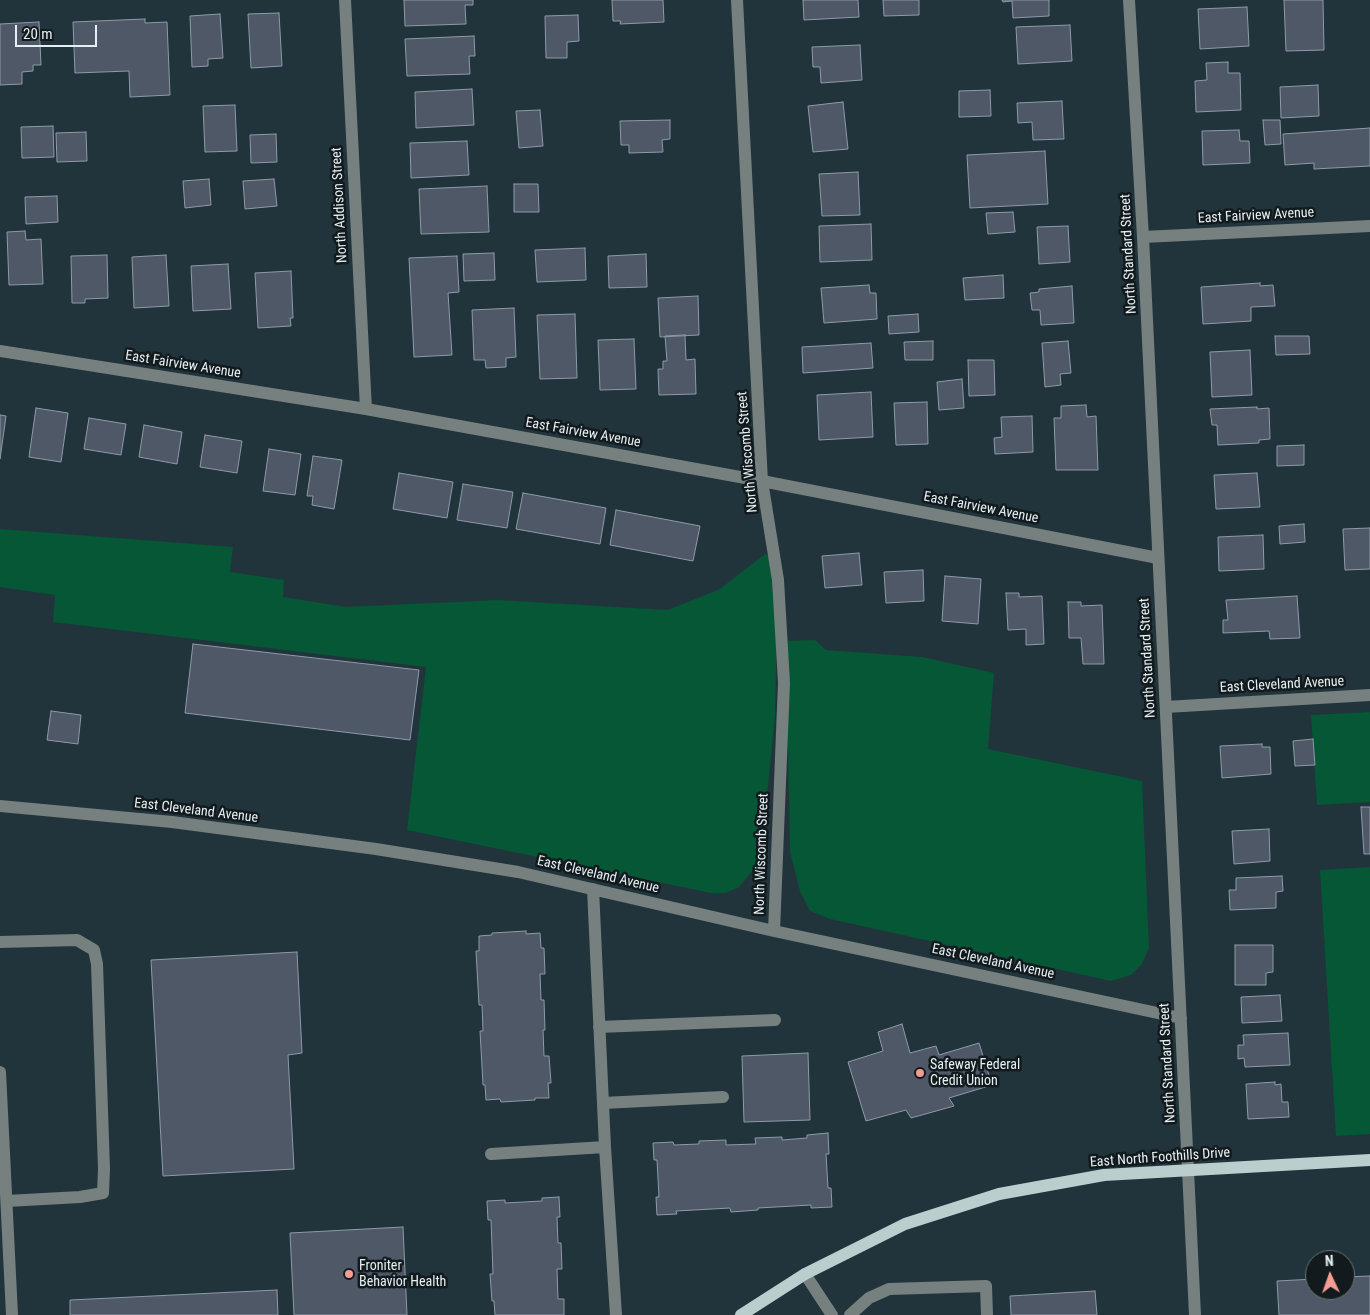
<!DOCTYPE html>
<style>
body{margin:0}
#map{position:relative;width:1370px;height:1315px;overflow:hidden;background:#21343b;font-family:"Roboto Condensed",sans-serif}
canvas{display:block}
.north{position:absolute;left:1305px;top:1250px;width:50px;height:50px;box-sizing:border-box;background:#121a1d;border:1px solid #667073;border-radius:50%;rotate:357deg;font-size:14px;font-weight:700;line-height:20px;text-align:center;color:#e5f0f4}
.north::after{content:'';display:block;margin:auto;width:18px;height:22px;background:#f59c94;clip-path:polygon(50% 0,100% 100%,50% 72%,0 100%)}
.scale{position:absolute;left:15px;top:25px;width:82px;height:22px;box-sizing:border-box;border:2px solid #e5f0f4;border-top:0;padding-left:6px;font-size:15px;line-height:18px;white-space:nowrap;color:#e5f0f4;-webkit-text-stroke:4px #121a1d;paint-order:stroke}
</style>
<div id="map">
<canvas width="1370" height="1315"></canvas>
<div class="north">N</div>
<div class="scale">20 m</div>
</div>
<script>
const c = document.querySelector('canvas').getContext('2d');
c.lineJoin = 'round';
function fill(path, color) { c.fillStyle = color; c.fill(path, 'evenodd'); }
const poly = rows => new Path2D(rows.map(r => 'M' + r).join(''));
function stroke(path, color, width, dash) { c.strokeStyle = color; c.lineWidth = width; c.lineCap = dash ? 'butt' : 'round'; c.setLineDash(dash || []); c.stroke(path); }
function write(font, color, halo, rows, align = 'center') {
  c.font = font + ' "Roboto Condensed",sans-serif'; c.lineWidth = 5; c.setLineDash([]); c.textBaseline = 'middle'; c.strokeStyle = halo; c.fillStyle = color; for (const [text, x, y, turn = 0] of rows) {
    c.save(); c.translate(x, y); c.rotate((+turn || 0) * Math.PI / 180); c.textAlign = isNaN(turn) ? turn : align; if (halo) c.strokeText(text, 0, 0); c.fillText(text, 0, 0); c.restore();
  }
}
fill(poly([
 [0,529,233,547,230,572,284,580,283,597,346,607,498,600,668,610,720,589,765,554,768,555,775,580,777,626,775,716,762,847,753,870,739,887,726,893,711,893,407,830,426,667,53,622,55,595,0,587],
 [815,640,826,650,922,657,994,673,988,749,1142,781,1149,948,1142,964,1131,975,1111,981,830,919,810,911,800,891,790,852,786,641],
 [1370,712,1370,802,1317,805,1311,715],
 [1370,867,1370,1134,1336,1136,1320,870]
]), '#055735');
const building = poly([
 [404,0,473,0,473,5,465,5,466,24,405,26,404,0],
 [612,0,663,0,664,22,620,24,621,21,613,21,612,0],
 [803,0,858,0,859,17,804,20,803,0],
 [883,0,919,0,919,15,884,16,883,0],
 [1002,0,1049,0,1049,16,1013,18,1012,1,1003,2,1002,0],
 [1284,0,1323,0,1324,50,1286,51,1284,0],
 [1247,7,1249,46,1200,49,1198,9,1247,7],
 [279,13,282,66,251,68,248,14,279,13],
 [220,14,223,58,208,59,208,66,192,67,190,16,220,14],
 [578,15,579,41,567,42,567,58,546,58,545,16,578,15],
 [145,19,145,23,167,22,170,95,130,97,129,71,75,73,73,22,145,19],
 [39,22,41,65,33,65,33,71,22,72,22,84,0,85,0,24,39,22],
 [1070,25,1072,61,1018,64,1016,27,1070,25],
 [474,36,475,56,469,56,470,74,407,76,405,39,474,36],
 [860,45,862,80,821,83,820,67,813,67,812,47,860,45],
 [1228,62,1228,73,1240,73,1241,110,1196,112,1195,81,1207,80,1206,63,1228,62],
 [1318,85,1319,116,1281,118,1280,87,1318,85],
 [472,89,474,125,416,128,415,92,472,89],
 [990,90,991,116,959,117,959,91,990,90],
 [1062,101,1064,139,1033,140,1032,122,1018,123,1017,103,1062,101],
 [843,102,848,149,813,152,808,106,843,102],
 [235,105,237,151,205,152,203,106,235,105],
 [540,110,543,146,519,148,516,111,540,110],
 [670,120,670,139,662,140,663,152,629,153,629,145,621,145,620,121,670,120],
 [1263,120,1280,120,1281,144,1265,145,1263,120],
 [53,126,54,157,22,158,21,127,53,126],
 [1370,128,1370,166,1314,169,1314,163,1285,165,1283,134,1370,128],
 [1239,130,1240,141,1249,141,1250,163,1203,165,1202,131,1239,130],
 [86,132,87,161,57,162,56,133,86,132],
 [276,134,277,162,251,163,250,135,276,134],
 [467,141,469,175,411,178,410,143,467,141],
 [1045,151,1048,204,970,208,967,155,1045,151],
 [858,172,860,215,822,216,819,174,858,172],
 [209,179,211,205,185,208,183,181,209,179],
 [274,179,277,206,245,209,243,181,274,179],
 [514,184,538,184,539,212,514,212,514,184],
 [487,186,489,232,421,234,419,189,487,186],
 [57,196,58,222,26,224,25,197,57,196],
 [1013,212,1015,232,988,234,986,213,1013,212],
 [871,224,872,260,820,262,819,226,871,224],
 [1068,226,1070,262,1039,264,1037,227,1068,226],
 [25,231,26,240,41,239,43,284,9,285,7,232,25,231],
 [585,248,586,280,537,282,535,250,585,248],
 [494,253,495,280,464,281,463,254,494,253],
 [646,254,647,287,609,288,608,256,646,254],
 [107,255,108,298,85,299,85,303,72,303,71,256,107,255],
 [166,255,169,306,134,308,132,257,166,255],
 [457,256,459,292,448,293,452,355,414,357,409,258,457,256],
 [228,264,231,309,193,311,191,266,228,264],
 [291,271,293,318,290,318,291,326,258,328,255,273,291,271],
 [1003,275,1004,298,965,300,963,278,1003,275],
 [1260,283,1260,286,1273,285,1275,306,1251,307,1251,321,1203,324,1201,287,1260,283],
 [869,285,870,293,876,293,877,319,824,323,821,288,869,285],
 [1072,286,1074,323,1041,325,1040,310,1032,310,1030,293,1039,292,1039,289,1072,286],
 [698,296,699,335,660,337,658,298,698,296],
 [514,308,516,357,506,358,506,367,486,368,485,360,474,360,472,310,514,308],
 [575,314,577,378,540,379,537,315,575,314],
 [918,314,919,332,889,334,888,316,918,314],
 [685,335,686,360,695,359,696,394,659,395,658,369,663,369,663,361,667,361,665,336,685,335],
 [1275,336,1309,336,1310,354,1276,355,1275,336],
 [634,339,636,389,600,390,598,340,634,339],
 [933,341,933,360,905,360,904,342,933,341],
 [1068,341,1071,373,1060,374,1061,385,1045,387,1042,343,1068,341],
 [871,343,873,368,803,373,802,347,871,343],
 [1250,350,1252,395,1212,397,1210,352,1250,350],
 [968,360,994,360,995,395,969,396,968,360],
 [962,379,964,408,939,410,937,382,962,379],
 [871,392,873,437,819,440,817,395,871,392],
 [927,402,928,444,896,445,894,403,927,402],
 [1086,405,1087,417,1096,416,1098,470,1056,470,1054,418,1061,418,1061,406,1086,405],
 [1257,407,1257,409,1269,408,1270,439,1259,440,1259,443,1218,445,1217,425,1212,425,1210,409,1257,407],
 [36,408,68,413,61,462,29,457,36,408],
 [0,415,6,416,0,459,0,415],
 [1032,416,1033,452,995,454,994,438,1002,437,1001,417,1032,416],
 [89,418,126,424,121,455,84,449,89,418],
 [144,425,182,432,177,464,139,457,144,425],
 [205,435,242,441,237,473,200,467,205,435],
 [1304,445,1304,465,1277,466,1277,446,1304,445],
 [269,449,301,454,295,495,263,491,269,449],
 [313,456,342,460,334,509,312,505,313,496,307,496,313,456],
 [399,473,453,482,447,518,393,509,399,473],
 [1257,473,1260,507,1216,509,1214,475,1257,473],
 [463,484,513,492,507,528,457,520,463,484],
 [523,493,606,508,600,544,516,529,523,493],
 [616,510,700,526,693,561,610,545,616,510],
 [1304,524,1305,542,1280,544,1279,526,1304,524],
 [1370,528,1370,569,1345,570,1343,529,1370,528],
 [1263,535,1264,569,1219,571,1218,537,1263,535],
 [859,553,862,585,825,588,822,556,859,553],
 [923,570,924,601,886,603,884,572,923,570],
 [945,576,981,579,978,624,942,621,945,576],
 [1006,593,1019,593,1019,597,1042,596,1044,644,1026,645,1026,629,1008,630,1006,593],
 [1297,596,1300,638,1270,639,1269,631,1223,633,1223,620,1228,620,1226,600,1297,596],
 [1068,602,1081,602,1081,606,1102,605,1104,664,1083,664,1081,638,1069,638,1068,602],
 [193,644,419,670,410,740,185,713,193,644],
 [51,711,81,715,78,744,47,740,51,711],
 [1313,739,1315,765,1295,766,1293,741,1313,739],
 [1262,744,1262,747,1270,747,1271,774,1222,778,1220,746,1262,744],
 [1361,807,1370,807,1370,854,1364,854,1361,807],
 [1269,829,1270,861,1234,864,1232,831,1269,829],
 [1282,876,1283,891,1276,892,1276,908,1230,910,1229,890,1236,890,1236,878,1282,876],
 [526,931,526,934,540,933,541,948,544,948,545,974,540,974,541,1000,544,1000,545,1030,543,1030,544,1056,549,1056,551,1083,548,1083,549,1098,535,1098,535,1100,501,1102,500,1099,486,1100,485,1085,483,1085,480,1031,483,1031,482,1005,479,1005,476,951,479,951,479,936,492,935,492,933,526,931],
 [1235,945,1273,945,1273,972,1266,973,1266,985,1235,985,1235,945],
 [297,952,302,1053,288,1055,294,1169,163,1176,151,960,297,952],
 [1280,995,1282,1021,1242,1023,1241,997,1280,995],
 [902,1024,910,1053,936,1046,939,1055,979,1043,992,1085,949,1098,954,1106,911,1118,906,1110,866,1121,848,1062,883,1051,878,1032,902,1024],
 [1288,1033,1290,1065,1245,1067,1244,1058,1238,1059,1238,1045,1244,1045,1243,1035,1288,1033],
 [808,1053,810,1120,744,1122,742,1056,808,1053],
 [1275,1082,1275,1085,1281,1084,1282,1102,1288,1102,1289,1117,1248,1119,1246,1084,1275,1082],
 [828,1133,829,1154,826,1154,828,1188,831,1188,832,1207,811,1208,811,1205,758,1208,758,1210,731,1212,730,1208,676,1211,677,1214,657,1215,656,1197,659,1197,657,1160,654,1160,653,1143,673,1142,674,1145,699,1144,699,1141,726,1140,726,1145,756,1144,755,1138,782,1137,782,1140,807,1138,807,1135,828,1133],
 [559,1197,560,1217,557,1217,558,1243,561,1243,562,1269,557,1269,558,1299,564,1299,564,1315,495,1315,494,1301,492,1301,490,1274,493,1274,491,1220,488,1220,487,1201,505,1200,505,1203,542,1201,542,1198,559,1197],
 [403,1227,407,1315,294,1315,290,1233,403,1227],
 [1370,1276,1370,1315,1279,1315,1277,1281,1315,1279,1315,1290,1345,1290,1345,1277,1370,1276],
 [277,1290,278,1315,70,1315,70,1300,277,1290],
 [1095,1291,1097,1315,1011,1315,1010,1296,1095,1291]
]);
fill(building, '#4e5867');
stroke(building, '#8e9aaa', 1);
stroke(poly([
 [345,0,366,409],
 [737,0,762,481,778,580,784,683,774,931],
 [1129,0,1143,237,1195,1315],
 [1143,237,1370,226],
 [0,351,366,409,762,481,1158,558],
 [1166,707,1370,695],
 [0,806,172,822,376,849,518,872,774,931,1181,1018],
 [593,889,605,1147,616,1315],
 [0,942,77,940,94,950,97,964,104,1169,103,1193,80,1197,7,1201],
 [599,1027,775,1020],
 [0,1072,12,1315],
 [603,1103,723,1097],
 [491,1154,605,1147],
 [805,1274,832,1315],
 [850,1315,869,1298,889,1289,986,1286,987,1315]
]), '#76807f', 12);
stroke(poly([
 [741,1315,805,1274,905,1224,999,1194,1104,1175,1370,1160]
]), '#bacfcd', 12);
for (const [x, y, r, color] of [
 [920,1073,5,"#f59c94"],
 [349,1274,5,"#f59c94"]
]) { const dot = new Path2D(); dot.arc(x, y, r, 0, 2 * Math.PI); c.fillStyle = color; c.fill(dot); stroke(dot, '#121a1d', 2); }
write('14px', '#e5f0f4', '#121a1d', [
 ["North Addison Street",340,205,-93],
 ["East Fairview Avenue",1256,216,-3],
 ["North Standard Street",1129,254,-93],
 ["East Fairview Avenue",183,365,9],
 ["East Fairview Avenue",583,433,10],
 ["North Wiscomb Street",748,452,-95],
 ["East Fairview Avenue",981,508,11],
 ["North Standard Street",1148,658,-93],
 ["East Cleveland Avenue",1282,685,-3],
 ["East Cleveland Avenue",196,811,7],
 ["North Wiscomb Street",762,854,-88],
 ["East Cleveland Avenue",598,875,13],
 ["East Cleveland Avenue",993,962,12],
 ["North Standard Street",1168,1063,-93],
 ["East North Foothills Drive",1160,1158,-4]
]);
write('14px', '#e5f0f4', '#121a1d', [
 ["Safeway Federal",930,1065],
 ["Credit Union",930,1081],
 ["Froniter",359,1266],
 ["Behavior Health",359,1282]
], 'left');
</script>
